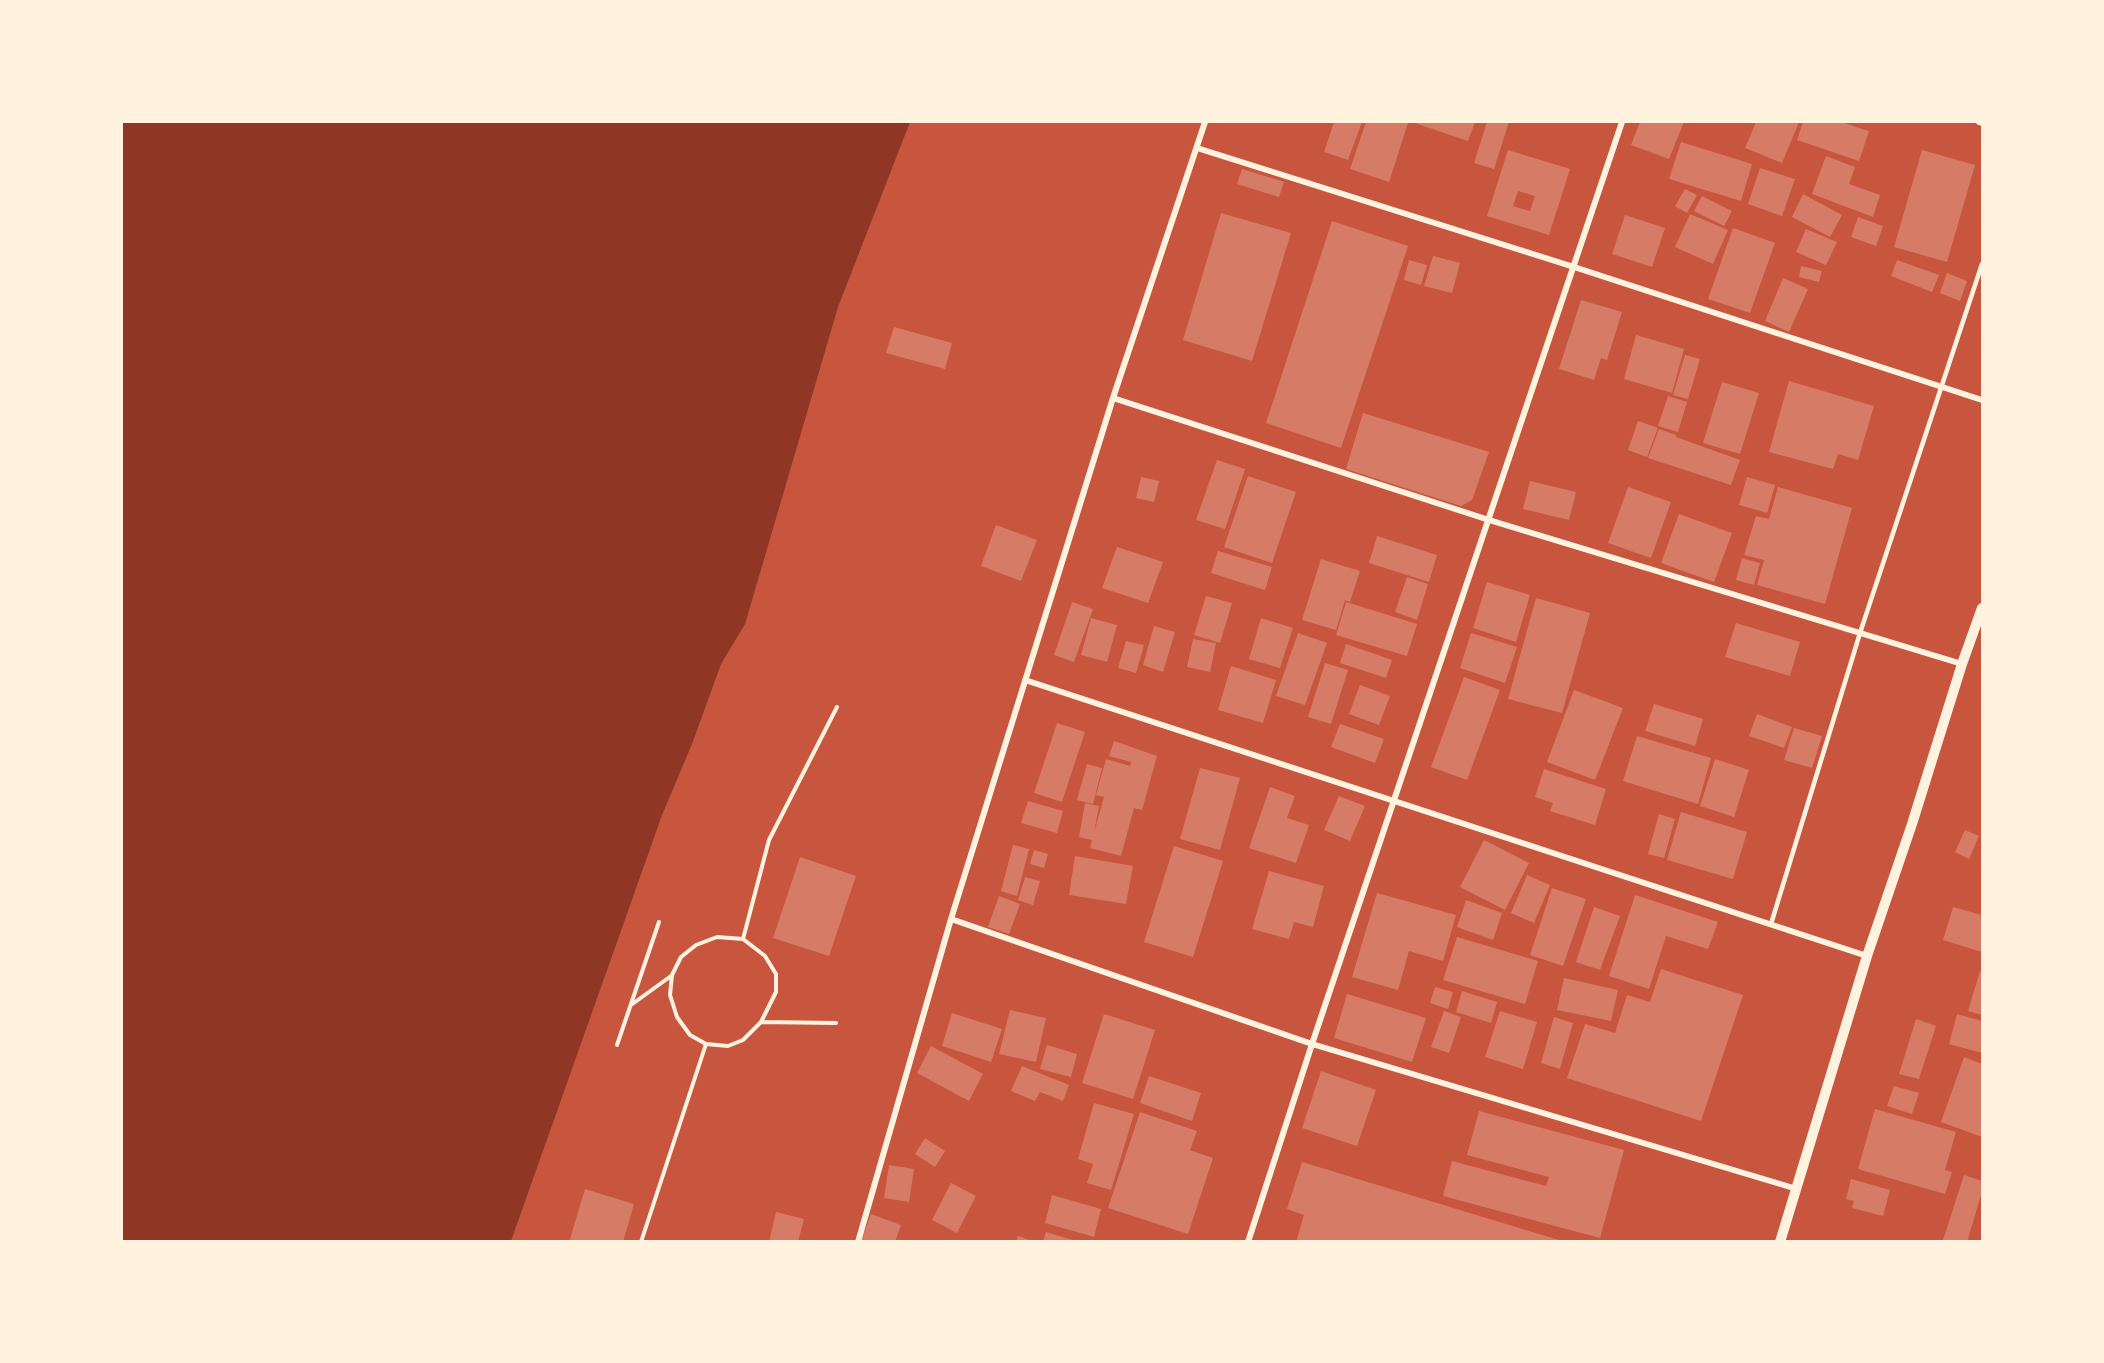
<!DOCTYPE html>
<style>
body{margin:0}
#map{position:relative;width:2104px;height:1363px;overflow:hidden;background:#c8553d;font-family:"Public Sans",sans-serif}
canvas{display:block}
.frame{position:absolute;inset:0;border:123px solid #fff3e0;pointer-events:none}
</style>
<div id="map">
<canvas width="2104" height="1363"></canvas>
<div class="frame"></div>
</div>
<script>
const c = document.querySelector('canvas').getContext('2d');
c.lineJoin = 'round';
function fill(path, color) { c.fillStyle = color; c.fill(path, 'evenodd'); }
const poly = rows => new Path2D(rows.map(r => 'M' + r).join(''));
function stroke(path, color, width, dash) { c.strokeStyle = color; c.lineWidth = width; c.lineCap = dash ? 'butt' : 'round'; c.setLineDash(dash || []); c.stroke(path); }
fill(poly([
 [122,122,910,122,838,307,745,624,721,664,692,744,662,815,511,1241,122,1241]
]), '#8f3625');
fill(poly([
 [1334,122,1362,122,1348,160,1324,152],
 [1366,122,1402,122,1408,123,1389,182,1350,169],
 [1412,122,1475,122,1468,141],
 [1487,122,1509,122,1494,169,1474,163],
 [1640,122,1684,122,1669,159,1631,145],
 [1756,122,1799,122,1782,163,1745,148],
 [1803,122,1841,122,1869,131,1859,161,1797,140],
 [1681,142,1752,164,1741,201,1669,179],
 [1508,150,1570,169,1549,235,1487,216],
 [1518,191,1535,196,1530,211,1513,206],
 [1922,150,1975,165,1947,262,1894,247],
 [1826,156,1855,167,1849,184,1880,195,1873,217,1812,194],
 [1760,168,1795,179,1782,216,1748,204],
 [1242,169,1284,182,1279,197,1237,184],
 [1685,189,1697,195,1687,213,1675,206],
 [1803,194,1842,215,1830,237,1792,217],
 [1702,196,1732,211,1724,226,1694,211],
 [1221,213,1291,233,1252,361,1183,340],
 [1690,214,1728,230,1713,264,1675,247],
 [1625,215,1665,228,1652,267,1612,254],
 [1858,217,1883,226,1876,246,1851,237],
 [1332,221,1408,246,1341,448,1266,423],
 [1733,228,1775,243,1750,313,1708,299],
 [1806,229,1837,242,1826,265,1796,252],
 [1433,256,1460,263,1452,293,1424,286],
 [1409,260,1427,265,1421,285,1404,280],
 [1897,260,1939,275,1932,292,1891,276],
 [1801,266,1822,271,1819,282,1799,277],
 [1947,273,1967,281,1960,301,1940,293],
 [1783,278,1808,289,1789,332,1765,321],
 [1581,300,1622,312,1607,360,1601,358,1594,380,1559,369],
 [894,327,952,343,945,369,886,353],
 [1636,335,1684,349,1672,393,1624,379],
 [1685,355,1700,359,1688,399,1673,395],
 [1789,381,1874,406,1858,460,1838,454,1833,469,1769,452],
 [1722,382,1759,393,1740,454,1703,443],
 [1668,396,1687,402,1678,432,1658,426],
 [1363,413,1489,452,1472,500,1461,506,1346,469],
 [1638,421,1658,428,1647,457,1628,450],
 [1659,429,1676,435,1676,437,1740,460,1731,485,1648,458],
 [1217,460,1245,469,1225,529,1196,520],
 [1248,476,1296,492,1272,563,1224,547],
 [1141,477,1159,481,1154,502,1136,498],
 [1747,477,1775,485,1767,513,1739,505],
 [1530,481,1576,492,1569,520,1523,509],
 [1628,487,1671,502,1651,558,1608,543],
 [1778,487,1852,508,1825,604,1757,585,1764,560,1744,555,1756,516,1769,519],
 [1679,514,1732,533,1714,582,1661,563],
 [996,525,1037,540,1021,581,981,566],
 [1377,536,1437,555,1429,582,1369,563],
 [1117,547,1163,562,1148,603,1102,588],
 [1218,551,1272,567,1265,590,1211,573],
 [1742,558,1760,563,1754,585,1736,580],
 [1321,559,1360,571,1350,602,1345,600,1336,630,1302,620],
 [1407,577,1428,584,1417,620,1395,612],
 [1487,582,1530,595,1516,642,1473,628],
 [1206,596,1232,603,1220,643,1194,635],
 [1536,598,1590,613,1562,713,1508,699],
 [1072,602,1093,609,1074,662,1054,655],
 [1346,602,1417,624,1407,656,1336,635],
 [1091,618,1117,625,1107,662,1081,655],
 [1261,618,1293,628,1280,668,1249,659],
 [1736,623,1800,642,1790,676,1725,657],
 [1154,626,1175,632,1163,672,1143,665],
 [1298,633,1327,643,1305,705,1276,696],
 [1471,633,1517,647,1505,683,1460,668],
 [1193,639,1216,643,1210,672,1187,667],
 [1126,641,1144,645,1136,673,1118,668],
 [1346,644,1392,660,1386,678,1340,663],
 [1325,663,1348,670,1331,724,1308,717],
 [1231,666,1276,680,1263,723,1218,710],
 [1464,677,1500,690,1467,780,1431,767],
 [1360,685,1390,696,1379,725,1349,714],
 [1574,690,1623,708,1595,780,1547,762],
 [1654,704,1703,719,1695,746,1645,731],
 [1757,714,1792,727,1784,748,1749,736],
 [1057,723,1085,732,1062,802,1034,793],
 [1340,724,1384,739,1375,763,1331,747],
 [1794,728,1822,736,1812,768,1784,760],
 [1637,736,1711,758,1698,804,1623,781],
 [1114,741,1157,756,1142,810,1134,808,1121,856,1090,848,1092,840,1079,837,1085,803,1099,806,1094,833,1104,797,1096,795,1106,759,1130,766,1131,762,1109,756],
 [1715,759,1749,770,1734,817,1700,806],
 [1087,764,1102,768,1093,804,1077,800],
 [1200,768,1240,778,1220,850,1180,839],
 [1544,769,1606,789,1595,825,1550,811,1553,803,1535,797],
 [1270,787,1295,796,1287,818,1309,825,1296,863,1249,848],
 [1339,796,1365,806,1350,841,1324,830],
 [1028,801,1063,811,1057,833,1021,823],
 [1681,812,1747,832,1733,879,1667,860],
 [1659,814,1675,819,1664,858,1648,854],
 [1965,830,1979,836,1969,859,1955,852],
 [1484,840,1529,863,1505,910,1460,887],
 [1013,845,1029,849,1017,896,1001,891],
 [1174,846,1223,861,1193,957,1144,942],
 [1034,850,1048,854,1044,868,1030,864],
 [1075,856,1133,866,1126,904,1069,895],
 [800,857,856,876,829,956,773,938],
 [1269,871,1324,886,1313,927,1294,922,1289,939,1252,929],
 [1527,875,1550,885,1534,923,1511,913],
 [1025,877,1040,881,1033,905,1018,900],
 [1552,888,1586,899,1563,966,1530,955],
 [1377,893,1456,915,1443,961,1409,951,1398,990,1352,977],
 [1635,895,1718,922,1708,949,1666,936,1649,989,1609,976],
 [999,896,1020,904,1009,934,988,927],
 [1466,900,1502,913,1493,940,1457,927],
 [1594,907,1620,916,1600,970,1576,962],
 [1953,907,1982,915,1982,952,1943,940],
 [1457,937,1538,961,1525,1004,1443,980],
 [1661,969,1743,995,1701,1121,1567,1078,1585,1024,1615,1033,1627,995,1650,1002],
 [1980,971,1982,972,1982,1015,1968,1011],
 [1564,978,1618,990,1611,1021,1557,1010],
 [1435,987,1453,992,1448,1009,1430,1003],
 [1462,991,1497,1002,1491,1023,1456,1012],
 [1347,994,1426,1018,1412,1062,1334,1038],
 [1010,1010,1046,1018,1036,1062,999,1054],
 [1444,1011,1461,1017,1449,1053,1431,1047],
 [1500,1011,1537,1022,1523,1069,1485,1057],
 [952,1013,1002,1029,991,1062,942,1046],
 [1104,1014,1155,1030,1133,1099,1082,1083],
 [1957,1014,1982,1021,1982,1053,1949,1044],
 [1554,1017,1573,1023,1560,1069,1541,1063],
 [1916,1019,1936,1026,1919,1079,1899,1074],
 [1047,1045,1077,1054,1071,1077,1040,1069],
 [931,1046,983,1074,969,1101,917,1073],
 [1964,1057,1982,1064,1982,1137,1941,1122],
 [1022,1066,1069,1085,1063,1101,1040,1092,1035,1101,1011,1091],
 [1321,1071,1376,1090,1357,1146,1302,1128],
 [1149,1076,1201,1093,1192,1121,1140,1103],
 [1894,1086,1919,1093,1912,1114,1887,1106],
 [1094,1103,1134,1114,1111,1190,1087,1183,1093,1164,1078,1159],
 [1875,1109,1956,1132,1945,1170,1952,1172,1945,1194,1858,1169],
 [1479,1111,1624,1150,1600,1238,1443,1196,1452,1161,1546,1186,1549,1177,1467,1155],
 [1140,1112,1197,1131,1190,1150,1213,1158,1188,1234,1108,1208],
 [925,1138,945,1151,935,1167,915,1154],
 [1302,1162,1562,1241,1562,1242,1296,1242,1304,1215,1287,1209],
 [889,1165,914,1169,909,1202,884,1198],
 [1964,1175,1982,1181,1982,1192,1967,1242,1948,1242,1943,1240],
 [1851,1179,1890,1190,1883,1216,1852,1208,1854,1201,1846,1199],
 [951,1183,976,1196,957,1233,932,1220],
 [585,1189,634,1204,623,1242,569,1242],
 [1052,1195,1101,1209,1094,1237,1045,1223],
 [776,1212,804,1219,798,1242,769,1242],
 [871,1214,901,1225,895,1242,861,1242],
 [1046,1232,1076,1241,1076,1242,1043,1242],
 [1018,1236,1033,1241,1033,1242,1016,1242]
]), '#d67c66');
stroke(poly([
 [743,939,769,840,837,707],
 [631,1005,671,976],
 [706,1044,728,1046,743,1040,761,1022],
 [617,1045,659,922],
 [641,1242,706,1044,690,1035,677,1017,670,995,672,975,681,957,696,945,717,937,743,939,765,956,776,974,776,992,761,1022,836,1023]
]), '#fff3e0', 4);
stroke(poly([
 [1771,924,1860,633,1982,264]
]), '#fff3e0', 4.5);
stroke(poly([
 [1979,122,1982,123],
 [1197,148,1574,267,1982,400],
 [1113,398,1489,520,1962,664],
 [1025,680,1867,956],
 [951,919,1312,1044,1797,1189],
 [858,1242,951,919,1113,398,1205,122],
 [1248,1242,1312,1044,1622,122]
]), '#fff3e0', 6);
stroke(poly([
 [1780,1242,1867,956,1912,824,1962,664,1982,608]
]), '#fff3e0', 10);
</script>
